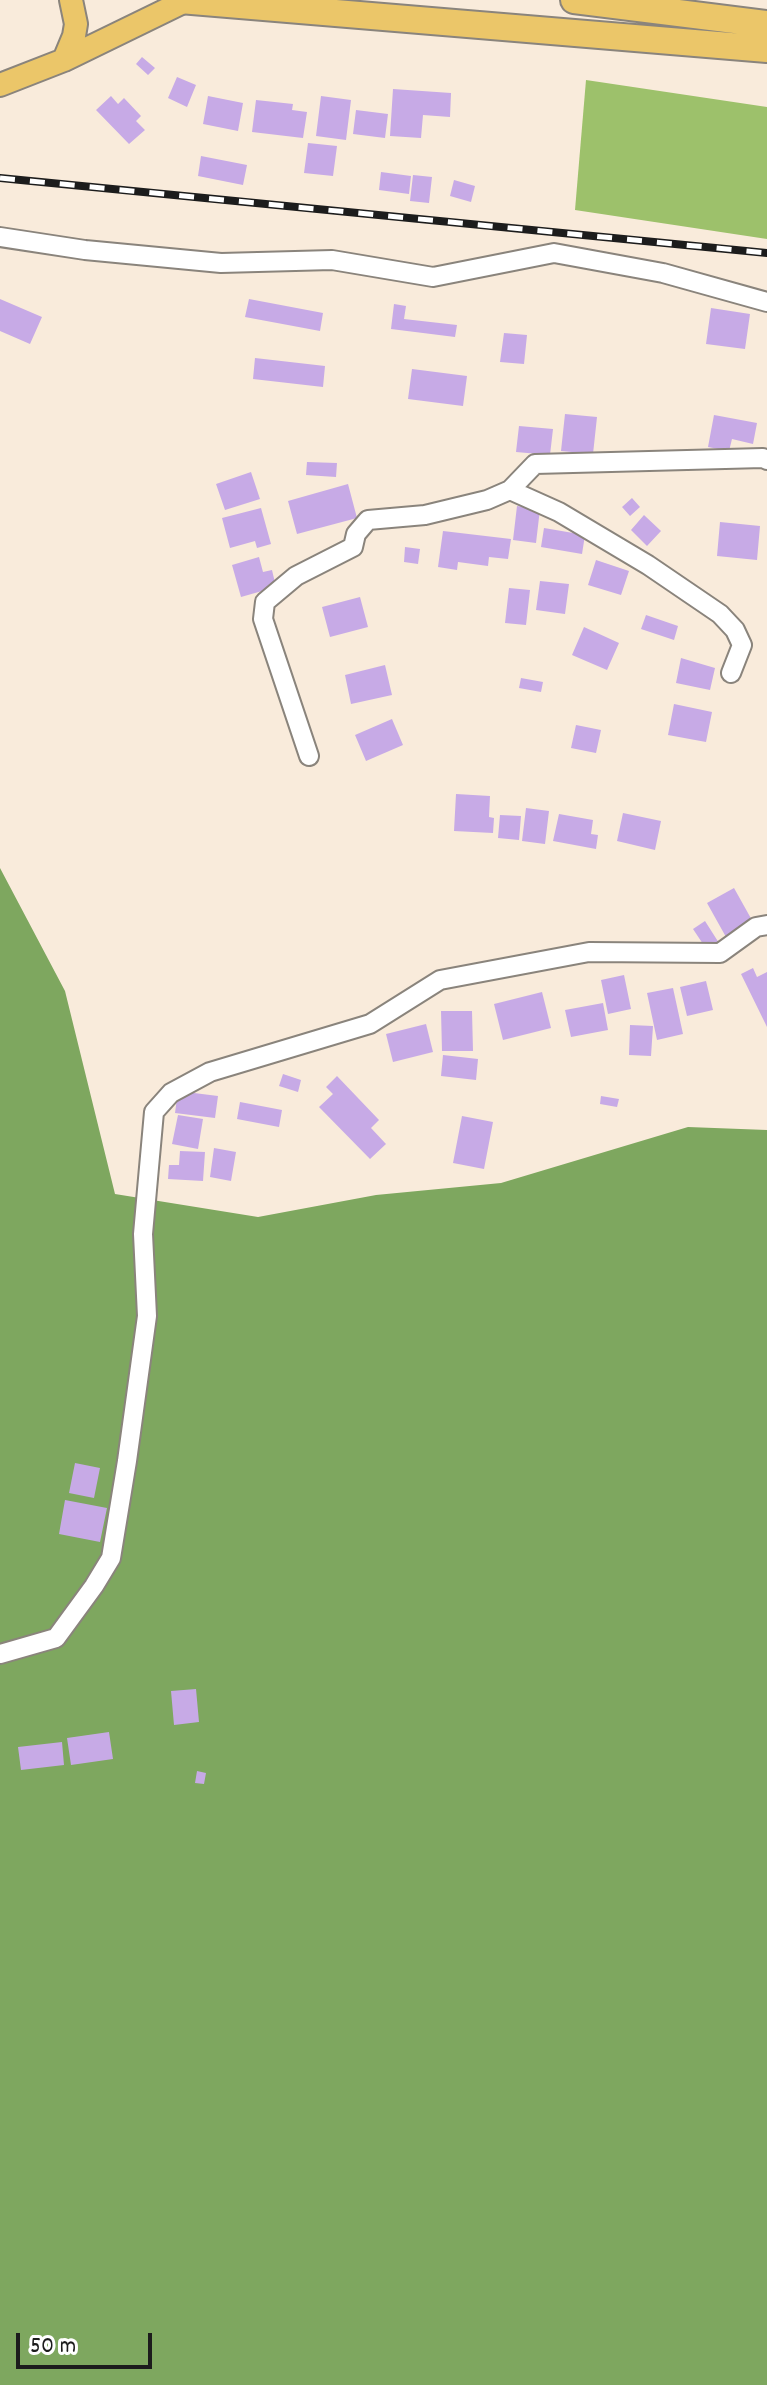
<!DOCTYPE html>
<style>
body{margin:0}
#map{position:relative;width:767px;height:2385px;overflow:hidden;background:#f9ebdb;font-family:Dekko,sans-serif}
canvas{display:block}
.scale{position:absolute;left:16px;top:2333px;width:136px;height:36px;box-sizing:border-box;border:4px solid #1c1c1c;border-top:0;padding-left:10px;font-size:24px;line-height:28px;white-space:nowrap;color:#1c1c1c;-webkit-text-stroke:6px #fff;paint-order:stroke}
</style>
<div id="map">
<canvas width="767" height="2385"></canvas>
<div class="scale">50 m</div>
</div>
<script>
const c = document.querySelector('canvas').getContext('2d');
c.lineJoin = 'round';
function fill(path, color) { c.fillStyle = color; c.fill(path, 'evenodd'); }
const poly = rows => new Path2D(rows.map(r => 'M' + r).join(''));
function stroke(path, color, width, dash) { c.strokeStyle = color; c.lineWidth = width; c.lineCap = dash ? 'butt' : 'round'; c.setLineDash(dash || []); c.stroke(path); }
fill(poly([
 [586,80,767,107,767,239,575,210]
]), '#9dc16b');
fill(poly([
 [0,868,65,991,115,1194,258,1217,376,1195,501,1183,688,1127,767,1130,767,2385,0,2385]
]), '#7ea75f');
fill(poly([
 [142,57,155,68,148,75,136,64],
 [177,77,196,85,187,107,168,98],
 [393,89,451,93,450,117,423,115,421,138,390,136],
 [111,96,118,104,124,98,141,116,136,121,145,130,129,144,96,110],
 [208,96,243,103,238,131,203,124],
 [321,96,351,100,346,140,316,136],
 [256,100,293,104,292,110,307,112,303,138,252,132],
 [356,110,388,114,385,138,353,134],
 [308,143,337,146,333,176,304,173],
 [201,156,247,165,243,185,198,176],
 [381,172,411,176,409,194,379,190],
 [413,175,432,177,429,203,410,201],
 [454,180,475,186,471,202,450,196],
 [0,299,42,317,30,344,0,331],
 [249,299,323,313,320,331,245,317],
 [394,304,406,306,404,319,457,325,455,337,391,329],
 [711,308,750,314,745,349,706,344],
 [504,333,527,335,524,364,500,362],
 [255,358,325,366,323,387,253,379],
 [412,369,467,376,463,406,408,399],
 [565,414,597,417,593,454,561,451],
 [714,415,757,423,753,444,732,439,729,451,708,447],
 [519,426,553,429,550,455,516,452],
 [307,462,337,463,336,477,306,475],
 [251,472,260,499,225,510,216,484],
 [348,484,357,518,297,534,288,501],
 [632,498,640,507,630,516,622,507],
 [517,506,540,509,536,543,513,540],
 [261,508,271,544,257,548,255,541,230,548,222,518],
 [644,515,661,531,647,546,631,530],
 [720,522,760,526,757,560,717,556],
 [544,528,585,535,582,554,541,547],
 [443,531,511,539,508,559,489,557,488,566,458,562,457,570,438,567],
 [405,547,420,549,418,564,404,562],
 [259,557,263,572,272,570,276,587,241,597,232,565],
 [596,560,629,571,621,595,588,585],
 [540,581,569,584,565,614,536,610],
 [509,588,530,590,526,625,505,623],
 [360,597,368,627,330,637,322,607],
 [646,615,678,626,674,640,641,629],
 [584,627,619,643,607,670,572,655],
 [681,658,715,668,710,690,676,683],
 [385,665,392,695,351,704,345,675],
 [521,678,543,682,541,692,519,688],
 [674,704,712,712,706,742,668,735],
 [392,719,403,745,366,761,355,735],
 [576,725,601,730,596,753,571,748],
 [456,794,490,796,489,817,494,818,493,833,454,831],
 [526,808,549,811,545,844,522,841],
 [623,813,661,821,655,850,617,841],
 [559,814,593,820,591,834,598,835,596,849,553,841],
 [500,815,521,816,519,840,498,838],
 [734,888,753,922,726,937,707,903],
 [705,921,719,943,707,950,693,929],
 [753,968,757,977,767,972,767,1027,741,974],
 [624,975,631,1009,608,1014,601,980],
 [706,981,713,1010,687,1016,680,987],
 [673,988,683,1034,657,1040,647,993],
 [542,992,551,1028,503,1040,494,1004],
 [603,1003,608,1030,571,1037,565,1010],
 [441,1011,472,1011,473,1051,442,1051],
 [426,1024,433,1052,393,1062,386,1034],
 [630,1025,653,1026,651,1056,629,1055],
 [443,1055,478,1059,476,1080,441,1076],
 [283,1074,301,1080,298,1092,279,1086],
 [337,1076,379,1120,371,1128,386,1144,370,1159,319,1107,333,1094,326,1087],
 [178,1091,218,1096,215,1118,175,1113],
 [601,1096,619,1099,617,1107,600,1104],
 [240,1102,282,1110,279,1127,237,1119],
 [178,1115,203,1119,198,1149,172,1144],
 [462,1116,493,1122,484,1169,453,1163],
 [214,1148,236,1152,231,1181,210,1177],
 [180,1151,205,1152,203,1181,168,1179,169,1165,179,1165],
 [75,1463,100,1468,94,1498,69,1493],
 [65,1500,107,1508,100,1542,59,1534],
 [196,1689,199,1722,174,1725,171,1691],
 [109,1732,113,1759,71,1765,67,1738],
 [62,1742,64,1765,21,1770,18,1747],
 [197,1771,206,1773,204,1784,195,1783]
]), '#c7aae6');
const minor = poly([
 [0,237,85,250,221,263,332,260,433,277,554,253,663,273,767,302],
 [510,490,559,512,648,565,720,614,735,630,742,645,731,673],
 [309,756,263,619,265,602,296,576,353,547,356,534,368,520,425,515,487,500,510,490,535,464,763,458,767,460],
 [0,1654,56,1638,94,1586,111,1558,127,1461,147,1316,143,1234,154,1112,171,1093,210,1072,370,1024,440,980,589,952,720,953,756,927,767,925]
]);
const major = poly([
 [64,60,74,36,76,24,71,0],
 [0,85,64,60,185,1]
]);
const highway = poly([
 [180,0,767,49],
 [574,0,767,24]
]);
stroke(minor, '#8a847c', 22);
stroke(major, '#8a847c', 26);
stroke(highway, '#8a847c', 30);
stroke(minor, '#fff', 18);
stroke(major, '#ebc669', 22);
stroke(highway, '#ebc669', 26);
const rail = poly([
 [0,178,767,253]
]);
stroke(rail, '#1c1c1c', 8);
stroke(rail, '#fff', 5, [15]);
</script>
